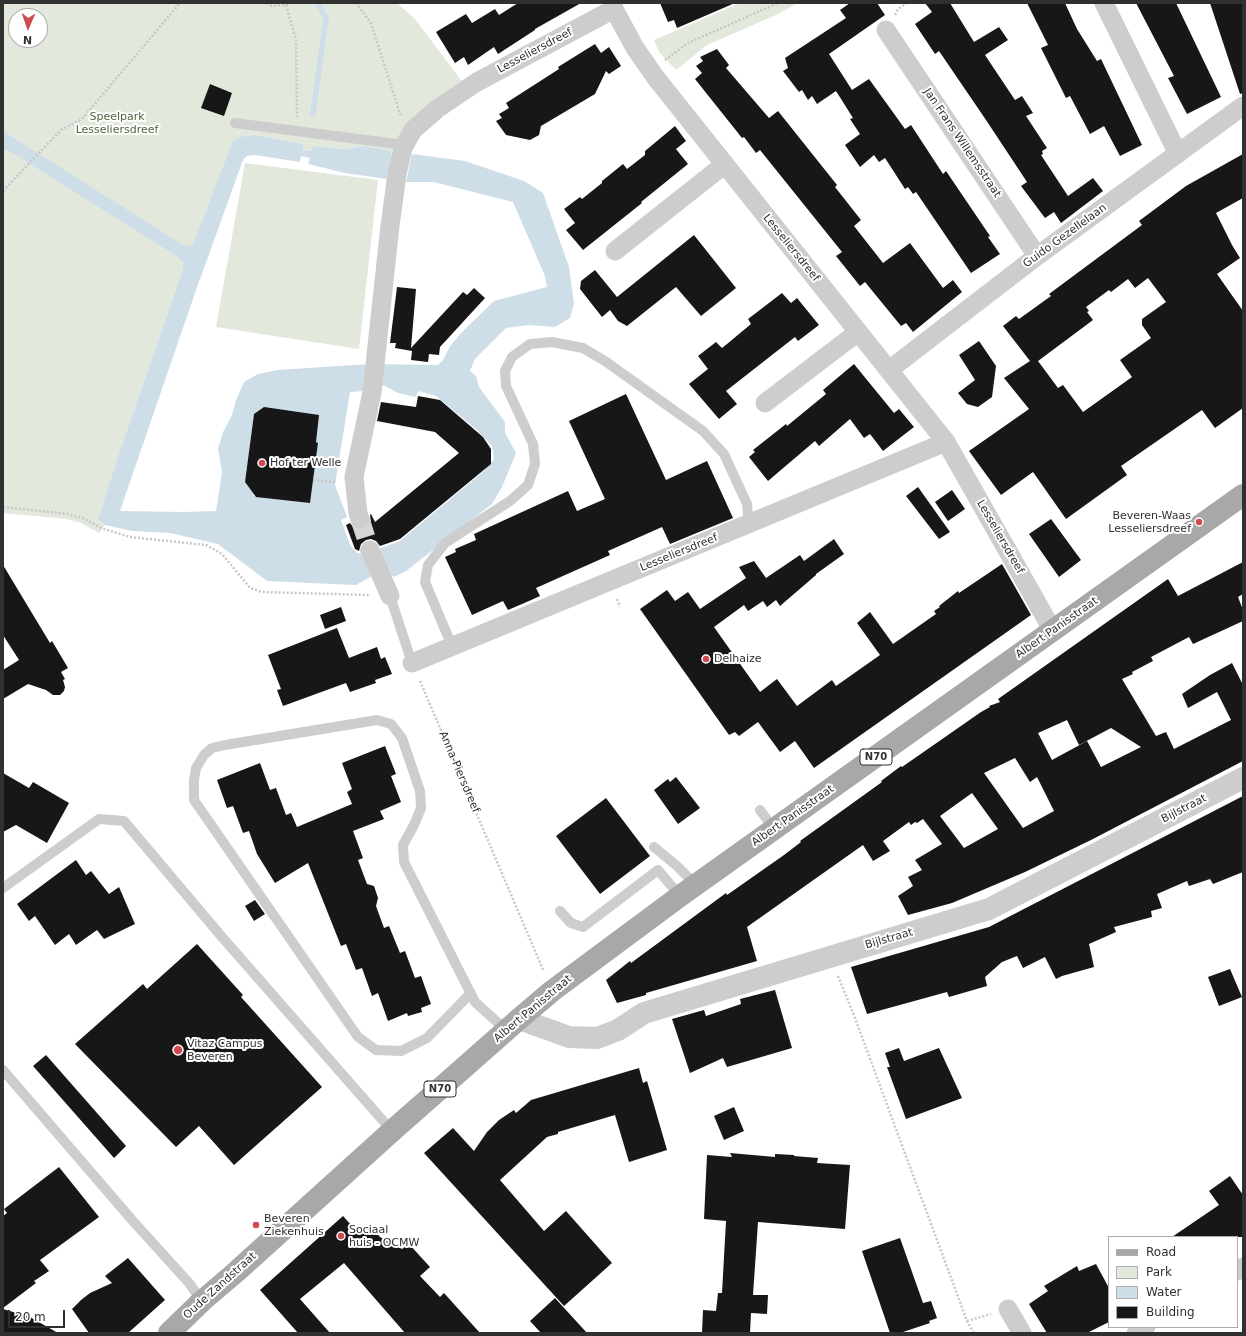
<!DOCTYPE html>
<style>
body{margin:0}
#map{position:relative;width:1246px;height:1336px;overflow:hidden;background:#fff;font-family:"DejaVu Sans",sans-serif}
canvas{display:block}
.frame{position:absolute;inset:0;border:4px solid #303030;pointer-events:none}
.legend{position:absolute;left:1108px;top:1236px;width:130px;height:92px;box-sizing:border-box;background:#fff;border:1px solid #acacac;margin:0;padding:5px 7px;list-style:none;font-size:12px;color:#303030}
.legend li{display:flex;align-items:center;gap:8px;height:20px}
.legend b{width:20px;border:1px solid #acacac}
.north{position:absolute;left:8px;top:8px;width:40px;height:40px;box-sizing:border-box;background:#fff;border:1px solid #acacac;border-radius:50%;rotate:182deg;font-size:11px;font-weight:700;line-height:16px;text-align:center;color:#303030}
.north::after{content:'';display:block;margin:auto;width:14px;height:18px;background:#d04950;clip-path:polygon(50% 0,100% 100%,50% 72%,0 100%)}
.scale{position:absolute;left:8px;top:1310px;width:57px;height:18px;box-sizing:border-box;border:2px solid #303030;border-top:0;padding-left:5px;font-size:12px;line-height:14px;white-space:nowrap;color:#303030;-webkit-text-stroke:3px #fff;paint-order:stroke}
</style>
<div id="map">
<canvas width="1246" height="1336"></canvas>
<div class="frame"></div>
<ul class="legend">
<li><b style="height:5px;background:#a8a8a8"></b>Road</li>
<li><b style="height:11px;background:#e3e8dd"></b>Park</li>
<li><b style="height:11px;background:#cedee8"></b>Water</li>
<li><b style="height:11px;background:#171717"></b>Building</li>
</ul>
<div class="north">N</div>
<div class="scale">20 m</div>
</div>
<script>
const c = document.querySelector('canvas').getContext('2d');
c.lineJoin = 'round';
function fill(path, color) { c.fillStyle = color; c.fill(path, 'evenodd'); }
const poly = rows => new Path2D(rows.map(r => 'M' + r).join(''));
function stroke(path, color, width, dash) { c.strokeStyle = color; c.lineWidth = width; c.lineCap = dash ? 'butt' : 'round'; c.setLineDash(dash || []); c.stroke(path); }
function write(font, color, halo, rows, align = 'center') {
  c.font = font + ' "DejaVu Sans",sans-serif'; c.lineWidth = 4; c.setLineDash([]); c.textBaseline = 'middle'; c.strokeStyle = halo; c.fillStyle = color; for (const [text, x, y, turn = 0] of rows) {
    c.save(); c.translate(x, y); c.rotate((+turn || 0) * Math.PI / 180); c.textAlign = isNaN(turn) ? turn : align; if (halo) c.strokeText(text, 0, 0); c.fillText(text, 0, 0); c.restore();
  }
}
fill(poly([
 [3,3,397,3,415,19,464,84,392,151,364,146,345,149,313,146,311,151,303,150,304,144,255,135,210,200,182,272,119,453,98,520,105,525,99,533,81,523,67,519,3,513],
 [16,16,40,16,40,40,16,40],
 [740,3,798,3,776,15,707,45,676,70,659,52,654,40],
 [245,163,378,180,359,349,216,327]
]), '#e3e8dd');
fill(poly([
 [3,131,183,245,192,246,233,141,240,137,255,135,304,144,303,150,311,151,313,146,345,149,364,146,392,151,387,179,345,173,308,164,310,158,301,156,300,162,255,155,247,156,243,160,195,293,120,511,183,512,216,511,222,472,218,449,223,432,232,415,236,400,244,382,258,374,278,370,369,364,438,365,443,360,450,346,463,331,494,301,547,287,545,276,513,202,434,182,406,182,412,154,465,161,524,181,543,193,569,267,574,304,570,318,555,327,529,325,506,328,475,359,470,371,476,376,479,387,505,422,505,433,516,453,502,487,492,504,406,571,394,577,386,571,372,576,356,585,267,581,218,544,170,533,132,531,105,525,98,520,105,497,119,453,182,272,184,263,178,257,13,153,3,149],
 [363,382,385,386,398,393,415,397,419,391,436,396,476,429,492,446,494,459,484,471,400,541,365,554,357,553,350,545,341,520,347,517,335,485,350,392,364,391],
 [254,414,318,443,310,503,253,496,255,489,250,489,245,482]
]), '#cedee8');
stroke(poly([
 [313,114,326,18,318,3]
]), '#cedee8', 5.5);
fill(poly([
 [518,3,581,3,535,29,535,30,498,54,494,47,468,65,464,57,455,63,436,32,466,14,472,23,495,9,499,15],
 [660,3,735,3,677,28,674,20,668,22],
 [850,3,877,3,885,15,829,54,852,90,869,79,905,129,911,125,943,174,946,171,990,236,988,237,1000,254,971,273,916,192,913,194,908,187,905,189,885,158,879,162,874,155,860,167,845,145,860,134,850,119,853,118,836,91,817,104,812,96,808,100,802,90,799,92,783,71,788,68,785,58,846,18,840,10],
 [925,3,950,3,974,42,999,27,1008,40,985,55,1015,100,1022,96,1033,113,1026,116,1047,148,1042,151,1043,154,1041,155,1068,196,1093,178,1103,191,1061,223,1054,212,1045,218,1021,186,1027,182,986,120,939,51,935,54,915,24,932,12],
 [1027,3,1065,3,1077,29,1097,61,1101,59,1142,145,1120,156,1104,126,1090,134,1070,96,1066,98,1041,48,1048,45],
 [1136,3,1176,3,1221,97,1187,114,1168,78,1174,76],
 [1210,3,1243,3,1243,93,1240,94],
 [595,44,601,53,609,47,621,66,609,74,606,71,595,94,541,126,539,135,530,140,506,135,496,121,502,118,499,114,509,108,506,103,559,69,558,67],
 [717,49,729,65,726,68,769,118,778,111,837,185,835,187,861,220,854,226,883,263,910,243,943,288,953,280,962,292,913,332,906,323,901,326,865,282,860,286,836,256,842,252,760,150,756,153,744,137,742,138,695,79,702,73,696,66,703,61,700,57],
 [210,84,232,93,224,116,201,108],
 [675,126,686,141,676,149,688,164,641,202,642,203,583,250,566,230,575,223,564,209,580,197,582,199,602,183,602,181,623,164,627,169,645,155,645,151],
 [1243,154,1243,198,1216,213,1232,245,1240,258,1217,274,1243,311,1243,408,1215,428,1202,410,1121,466,1127,475,1066,519,1033,472,1001,495,969,451,1029,409,1004,378,1030,361,1003,326,1016,316,1019,319,1051,296,1049,294,1142,225,1139,221,1186,186],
 [1148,278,1166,302,1142,319,1142,325,1151,338,1120,360,1132,377,1083,412,1063,385,1058,388,1038,361,1093,320,1087,312,1089,311,1086,307,1109,290,1111,292,1128,279,1135,288],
 [694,235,736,288,701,316,676,287,627,326,618,321,610,310,602,317,580,289,581,281,595,270,617,297],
 [397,287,416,289,411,348,463,292,467,295,474,288,485,298,440,347,439,355,429,354,428,362,411,360,412,351,395,348,396,343,390,343],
 [782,293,791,303,797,298,819,325,798,341,795,337,726,391,737,404,719,419,689,384,708,369,698,356,716,342,722,348,727,344,751,324,748,319],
 [979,341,996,366,992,397,978,407,967,404,958,393,975,380,959,355],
 [854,364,894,413,899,409,914,427,883,451,870,434,864,438,850,419,819,446,815,441,768,481,749,457,755,452,753,450,786,424,787,426,826,394,823,390],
 [626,394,666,480,707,461,733,518,670,544,662,527,608,551,610,555,536,588,540,596,529,601,508,610,503,601,472,615,445,557,456,552,455,549,476,540,474,534,568,491,577,511,605,499,569,421],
 [418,396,440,400,483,437,491,449,491,464,400,539,380,546,376,541,371,539,366,540,361,544,359,551,355,549,346,525,350,523,353,527,357,530,364,529,368,526,371,522,370,515,371,514,375,522,459,453,435,432,377,421,381,402,416,407],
 [264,407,319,415,316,442,318,443,310,503,256,497,245,482,254,414],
 [918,487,950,532,939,539,906,496],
 [952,490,965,509,948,521,935,502],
 [1051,519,1081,560,1059,577,1029,534],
 [834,539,844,554,816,574,816,575,780,606,776,600,767,607,763,601,748,611,744,605,714,627,760,692,777,679,797,706,832,680,836,686,880,655,857,623,870,612,893,644,936,614,934,611,940,607,939,606,958,591,959,593,1002,564,1031,615,814,768,795,741,780,752,758,722,739,736,735,732,729,735,640,609,667,590,675,601,688,592,700,609,746,578,739,567,754,561,766,578,800,555,804,561],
 [1243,562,1243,594,1238,597,1243,610,1243,621,1193,644,1189,637,1151,657,1153,661,1132,672,1133,674,1122,679,1156,736,1166,732,1174,749,1231,720,1217,692,1188,708,1182,694,1210,675,1232,663,1243,685,1243,761,1091,840,1025,872,952,903,908,915,898,896,913,886,908,877,922,870,915,860,942,844,923,819,917,823,915,822,911,825,909,822,883,841,890,851,873,861,863,845,747,927,757,961,646,993,646,995,617,1003,606,980,630,961,631,963,726,893,727,895,784,855,801,842,800,841,882,782,881,781,901,766,902,767,981,712,990,707,989,706,1000,702,998,699,1168,579,1178,596],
 [1067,720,1079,745,1111,728,1141,747,1101,767,1087,741,1052,760,1038,733],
 [1015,758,1030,782,1037,777,1054,811,1023,828,984,773],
 [972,793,998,829,964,848,940,816],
 [3,565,50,643,52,641,68,668,61,672,65,679,63,680,65,687,64,691,60,695,53,695,46,690,28,684,3,699,3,670,19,660,3,635],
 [341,607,346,621,325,629,320,615],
 [337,628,349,658,377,647,381,659,385,657,392,674,375,680,376,683,350,692,346,683,283,706,277,690,281,689,268,655],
 [385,746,396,774,391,776,401,802,380,811,384,819,353,831,363,858,358,860,367,884,374,886,378,898,376,906,384,928,389,926,400,953,405,951,415,978,421,976,431,1004,421,1008,422,1012,408,1016,407,1013,388,1021,378,993,372,996,362,968,356,970,346,944,341,946,308,863,275,883,257,854,249,831,243,833,233,806,227,808,217,780,260,763,270,790,276,788,286,815,291,813,297,827,352,804,347,792,352,789,342,763],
 [3,773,29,788,33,782,69,803,47,843,16,825,3,832],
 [676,777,700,808,678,824,654,790,668,779,670,782],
 [1243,796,1243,872,1213,884,1210,879,1189,886,1187,881,1157,894,1162,908,1151,911,1152,917,1114,927,1116,932,1089,944,1094,967,1062,976,1056,979,1045,957,1023,968,1017,956,1002,962,985,977,987,986,949,997,947,992,867,1014,851,967,989,927],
 [606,798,650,856,600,894,556,836],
 [76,860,86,875,91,871,109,894,119,887,135,924,104,939,97,930,76,945,69,934,55,945,35,916,29,921,17,904],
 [255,900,265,914,254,921,245,906],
 [197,944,243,995,241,997,322,1087,234,1165,199,1126,176,1147,75,1044,143,984,147,989],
 [1230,969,1242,997,1219,1006,1208,977],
 [775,990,792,1048,727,1067,723,1058,690,1073,672,1019,704,1010,706,1016,741,1004,740,999],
 [899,1048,904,1061,939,1048,962,1098,906,1119,887,1067,890,1067,885,1053],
 [46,1055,126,1146,114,1158,33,1066],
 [639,1068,643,1083,647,1081,667,1150,629,1162,615,1115,558,1132,558,1134,547,1137,500,1180,544,1231,566,1211,612,1263,564,1306,424,1153,453,1128,474,1151,487,1132,499,1120,514,1110,516,1113,531,1100],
 [734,1107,744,1131,724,1140,714,1116],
 [730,1153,775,1157,775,1154,794,1155,794,1156,818,1158,817,1163,850,1165,845,1229,758,1222,753,1295,768,1295,767,1314,751,1313,750,1333,702,1333,703,1310,716,1311,718,1293,722,1293,726,1221,704,1219,707,1155,732,1157],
 [59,1167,99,1217,40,1260,49,1271,34,1281,36,1283,3,1308,3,1216,7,1213,4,1209],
 [1230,1176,1243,1195,1243,1237,1172,1237,1219,1205,1209,1191],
 [343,1216,352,1226,366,1231,371,1226,380,1237,402,1249,409,1244,430,1267,420,1276,440,1297,444,1293,480,1333,405,1333,344,1263,300,1299,330,1333,298,1333,260,1290],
 [900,1238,923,1303,931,1301,937,1318,929,1321,930,1323,900,1333,890,1333,862,1251],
 [128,1258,165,1300,128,1333,89,1333,72,1309,81,1300,90,1293,112,1283,105,1276],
 [1096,1264,1109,1288,1109,1322,1087,1333,1047,1333,1029,1304,1048,1291,1044,1286,1077,1266,1079,1271],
 [555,1298,587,1333,541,1333,530,1321],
 [3,1309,30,1317,58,1333,3,1333]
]), '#171717');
stroke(poly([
 [360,519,370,550]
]), '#d6d6d6', 19, [19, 10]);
stroke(poly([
 [267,3,272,6,286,5,288,3],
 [356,3,371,23,401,117],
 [286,5,296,40,297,117],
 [895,15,898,9,907,3],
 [665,60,688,43,778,3],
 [3,191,61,130,82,119,180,3],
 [313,480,336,482],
 [3,507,68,514,83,518,101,528,130,537,206,545,222,554,250,588,262,592,370,595],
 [617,599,620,607],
 [420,681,544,972],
 [838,976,855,1018,967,1321,974,1333],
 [967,1321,991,1314]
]), '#c7c7c7', 2.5, [2, 2]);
stroke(poly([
 [235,123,404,145],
 [390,596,412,663],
 [452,646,425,582,428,565,445,543,510,501,528,485,535,464,533,444,506,386,505,371,512,357,530,344,552,342,583,348,605,361,703,431,724,454,747,504,749,524],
 [760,810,774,829],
 [654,847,677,866,696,885],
 [3,888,99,819,124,821,222,937,392,1131],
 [560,911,571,923,583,927,658,870,680,896],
 [471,993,427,1038,401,1051,376,1050,358,1037,194,800,194,780,196,768,204,755,212,748,225,745,377,720,391,724,402,738,420,791,421,808,414,825,403,845,404,862,475,1002,506,1030],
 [3,1070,132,1220,189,1283,202,1301]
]), '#cdcdcd', 10);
stroke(poly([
 [613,3,614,9,635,48,656,78,946,442,1053,631],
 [1104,3,1178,154],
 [886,30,1037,256],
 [615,251,725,164],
 [889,370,1037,256,1243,106],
 [765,403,858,332],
 [360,519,358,513,354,477,372,392,390,226,397,174,403,148,413,130,437,109,477,82,614,9],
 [370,550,390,596],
 [412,663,946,442],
 [1237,1271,1243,1267],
 [1008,1309,1022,1333],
 [1136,1333,1146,1327]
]), '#cdcdcd', 19);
stroke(poly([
 [519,1019,569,1037,597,1038,618,1030,644,1013,989,909,1243,778]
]), '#cdcdcd', 22);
stroke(poly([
 [169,1333,202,1301,236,1272,392,1131,519,1019,552,991,680,896,1243,495]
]), '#a8a8a8', 22);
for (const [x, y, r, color] of [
 [262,463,4,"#d04950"],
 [1199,522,4,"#d04950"],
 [706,659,4,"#d04950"],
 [178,1050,5,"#d04950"],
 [256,1225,4,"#d04950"],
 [341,1236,4,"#d04950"]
]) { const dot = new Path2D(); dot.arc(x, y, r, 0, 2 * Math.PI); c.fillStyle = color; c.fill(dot); stroke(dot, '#fff', 1.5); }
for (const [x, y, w] of [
 [876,757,32],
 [440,1089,32]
]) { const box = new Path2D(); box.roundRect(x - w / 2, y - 8, w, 16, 3); c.fillStyle = '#fff'; c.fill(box); stroke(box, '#303030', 1); }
write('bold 10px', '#303030', null, [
 ["N70",876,757],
 ["N70",440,1089]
]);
write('11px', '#303030', '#fff', [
 ["Lesseliersdreef",535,51,-28],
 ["Jan Frans Willemsstraat",962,143,56],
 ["Guido Gezellelaan",1065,236,-36],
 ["Lesseliersdreef",791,248,51],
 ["Lesseliersdreef",1000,537,60],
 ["Lesseliersdreef",679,553,-22],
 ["Albert Panisstraat",1057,628,-35],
 ["Anna-Piersdreef",459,772,67],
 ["Bijlstraat",1184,809,-27],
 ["Albert Panisstraat",793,816,-35],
 ["Bijlstraat",889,939,-16],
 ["Albert Panisstraat",533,1009,-40],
 ["Oude Zandstraat",220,1286,-42]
]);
write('11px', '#526642', '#fff', [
 ["Speelpark",117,117],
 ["Lesseliersdreef",117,130]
]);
write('11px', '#303030', '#fff', [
 ["Hof ter Welle",270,463],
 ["Beveren-Waas",1191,516,"right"],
 ["Lesseliersdreef",1191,529,"right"],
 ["Delhaize",714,659],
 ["Vitaz Campus",187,1044],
 ["Beveren",187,1057],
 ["Beveren",264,1219],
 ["Ziekenhuis",264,1232],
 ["Sociaal",349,1230],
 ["huis - OCMW",349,1243]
], 'left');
</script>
